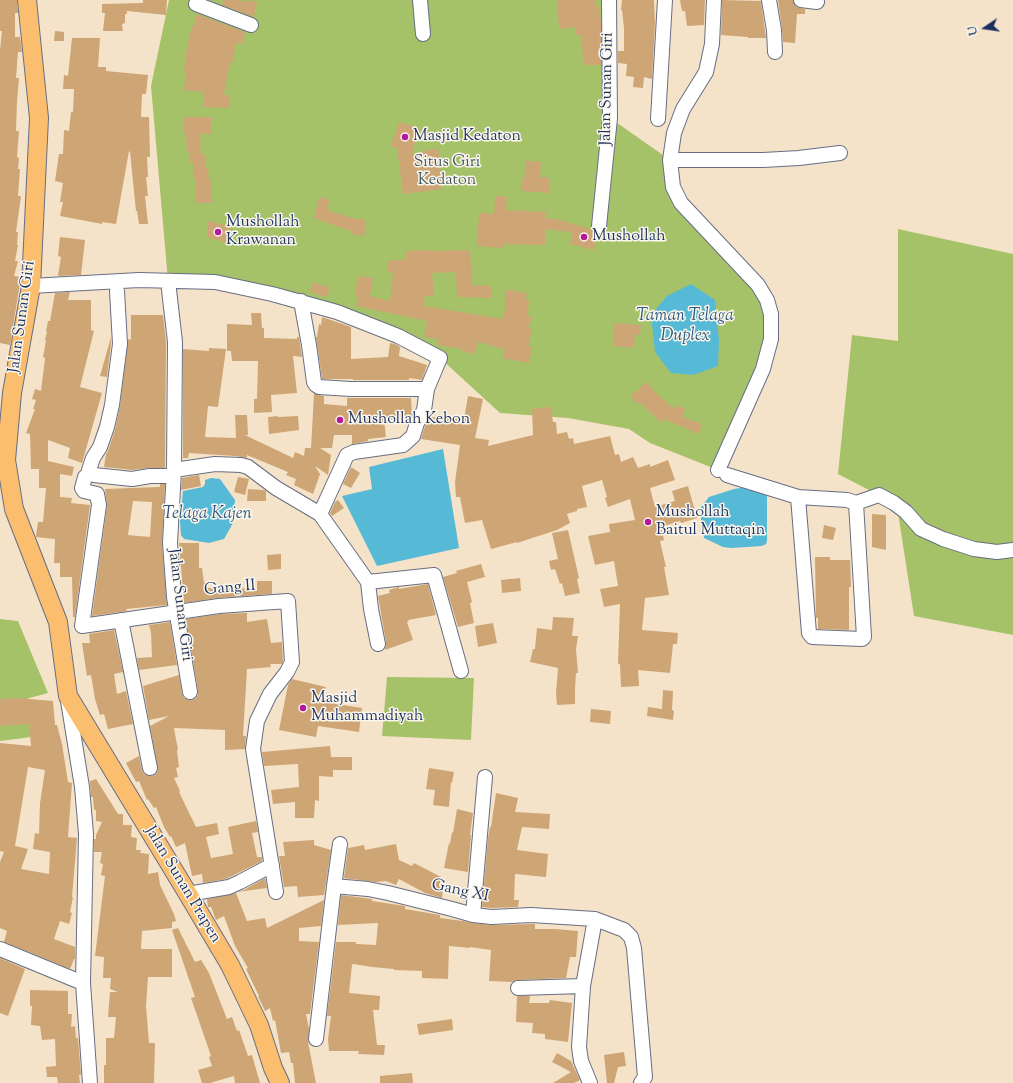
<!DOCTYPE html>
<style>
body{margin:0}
#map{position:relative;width:1013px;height:1083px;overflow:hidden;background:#f5e3c9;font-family:"Sorts Mill Goudy",serif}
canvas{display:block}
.north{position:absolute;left:965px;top:8px;width:40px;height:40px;-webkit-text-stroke:3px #fbf7ec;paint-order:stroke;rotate:257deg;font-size:11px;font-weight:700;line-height:16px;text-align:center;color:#1b2f5e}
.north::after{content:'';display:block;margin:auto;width:14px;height:18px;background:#1b2f5e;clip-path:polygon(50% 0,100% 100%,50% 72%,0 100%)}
</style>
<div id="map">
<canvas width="1013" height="1083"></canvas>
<div class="north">U</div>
</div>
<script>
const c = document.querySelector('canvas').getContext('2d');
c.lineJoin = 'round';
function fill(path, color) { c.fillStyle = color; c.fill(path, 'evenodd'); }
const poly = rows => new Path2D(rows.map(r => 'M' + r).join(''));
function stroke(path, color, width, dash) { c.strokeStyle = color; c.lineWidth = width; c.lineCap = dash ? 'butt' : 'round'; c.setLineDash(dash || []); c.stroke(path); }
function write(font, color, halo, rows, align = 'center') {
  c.font = font + ' "Sorts Mill Goudy",serif'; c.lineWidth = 3; c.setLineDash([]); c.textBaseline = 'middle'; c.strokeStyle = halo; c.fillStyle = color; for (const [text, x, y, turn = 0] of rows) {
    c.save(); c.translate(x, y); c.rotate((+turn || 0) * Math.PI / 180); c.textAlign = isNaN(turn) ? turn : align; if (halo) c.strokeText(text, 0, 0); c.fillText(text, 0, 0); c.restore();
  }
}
fill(poly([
 [169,0,606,0,610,118,670,160,673,187,767,300,769,347,718,470,650,443,629,429,568,418,500,413,440,358,268,293,168,281,151,86],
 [898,229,1013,254,1013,635,914,616,898,513,894,503,838,474,852,335,898,341],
 [0,619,18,621,48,693,26,699,31,737,0,741],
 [387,677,474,678,471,740,382,736]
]), '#a6c269');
fill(poly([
 [691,284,715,300,719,340,718,366,693,375,671,373,655,352,651,315,667,296],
 [443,449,459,548,377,566,342,496,372,489,369,467],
 [211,478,220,479,235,500,233,523,224,539,209,543,184,539,181,535,180,522,183,491,203,487,205,484,205,480],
 [746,487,765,493,767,497,767,541,766,544,762,546,731,548,723,547,704,538,701,520,701,507,709,497,734,489]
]), '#56b9d5');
fill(poly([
 [0,0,17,0,18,13,15,13,15,37,20,37,22,52,18,52,16,78,19,78,17,101,16,131,19,131,17,157,19,158,18,169,20,169,18,196,21,196,16,232,18,232,17,245,18,245,15,261,18,261,14,276,21,277,10,345,0,343,0,50,2,31,0,31],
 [143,0,167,0,166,15,127,11,127,14,125,14,125,23,122,24,123,31,103,31,105,13,102,13,102,4,143,3],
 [223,0,237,0,246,2,247,0,257,2,254,17,222,5],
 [557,0,596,0,596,6,599,6,601,23,601,65,584,65,581,35,576,35,575,27,559,29],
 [622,0,654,0,655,23,652,79,644,77,643,88,633,87,634,77,626,76,627,64,618,63,618,51,624,51,624,28,622,10,621,10],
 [680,0,705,0,704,25,687,26,685,11,682,11],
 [722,0,761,1,766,38,748,38,748,37,721,35],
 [778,0,793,0,796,7,805,9,805,14,797,14,795,43,783,42,782,29],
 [197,14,245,32,242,44,236,43,233,62,230,62,224,95,229,95,229,108,204,107,203,92,184,90,186,71,184,71,185,62,188,42,192,26,194,26],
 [55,31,64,32,64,41,54,41],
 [72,38,100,38,98,67,106,67,106,71,148,75,146,94,142,94,141,117,149,117,150,157,147,157,148,177,146,177,148,196,145,196,148,224,139,224,137,211,136,211,130,152,129,151,116,224,102,222,102,224,60,216,63,202,60,202,63,183,55,181,59,154,63,154,64,130,69,131,71,112,73,112,74,89,63,89,64,75,68,76],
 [184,117,211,117,211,134,200,134,201,155,205,155,205,168,208,168,209,181,212,181,212,203,195,203,196,178,193,178,193,164,190,164,190,151,187,152,186,134,184,134],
 [399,122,419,128,412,154,438,148,442,189,403,194,397,148,391,146],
 [526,161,541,162,540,177,550,178,549,193,521,191,521,181,524,181],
 [495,196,507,197,506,210,547,212,545,218,556,219,591,229,596,234,594,250,570,244,572,232,545,229,545,245,503,244,503,248,477,246,479,213,494,214],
 [319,197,330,200,327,210,352,218,366,220,364,236,351,234,351,231,314,218],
 [208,221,230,226,226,243,207,237],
 [60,237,85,240,81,275,58,276,61,257,58,256],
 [431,250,431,251,470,250,472,285,492,286,492,298,457,297,456,272,432,273,434,296,425,296,424,306,502,319,505,310,505,290,515,290,515,292,527,293,526,299,529,300,528,316,532,317,528,328,532,329,528,346,532,347,529,363,502,358,504,349,478,342,475,354,462,351,462,349,437,345,438,339,424,337,427,321,356,306,358,297,355,296,358,276,373,278,370,296,390,301,393,272,388,273,388,261,406,259,405,251],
 [313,282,330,288,327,297,310,292],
 [70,292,68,300,91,300,91,330,94,331,80,387,102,393,82,463,68,458,70,448,48,440,48,461,74,467,72,476,60,474,60,497,72,498,71,503,90,505,75,617,73,617,72,577,60,577,60,563,54,563,55,539,36,537,36,536,38,522,43,522,46,488,39,488,39,469,31,469,30,434,26,433,35,409,33,409,36,400,32,399,35,389,41,391,45,358,43,357,46,341,45,340,47,331,46,331,48,321,50,321,55,293],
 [251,313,261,313,262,328,264,328,264,338,297,339,297,337,299,337,302,357,293,356,297,393,271,395,272,412,254,413,254,399,257,399,258,361,232,361,231,351,227,351,227,324,252,325],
 [131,315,163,315,166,342,165,468,149,468,132,470,104,467,106,454,108,451,115,430,120,406,128,339,131,340],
 [322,317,351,327,351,359,388,357,390,343,395,344,400,347,399,356,427,365,422,380,409,378,409,380,353,380,353,379,322,379,316,337,317,337,319,324,321,325],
 [614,323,641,325,640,335,635,335,634,348,613,346],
 [111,337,111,344,107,377,100,376],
 [209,348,226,349,218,407,208,406,205,437,236,438,235,415,247,415,248,435,245,435,293,458,295,452,304,456,305,448,311,448,314,394,324,396,324,404,347,406,347,398,411,398,412,414,410,418,384,420,386,437,368,439,368,441,352,444,352,435,334,435,332,448,320,448,331,455,328,475,315,466,320,474,313,494,294,485,296,479,286,475,288,472,247,455,247,458,235,456,189,453,188,458,183,458,183,349,209,351],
 [647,382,655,392,674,409,676,405,685,409,682,417,702,424,699,434,664,419,662,423,639,402,637,404,630,396],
 [468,396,483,399,475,438,489,440,488,446,533,435,532,409,551,407,553,422,556,422,557,434,567,432,569,439,573,438,574,444,610,436,615,455,619,454,621,462,633,457,638,468,650,464,650,467,668,460,675,480,650,488,655,507,675,501,672,491,688,486,697,518,681,523,680,521,661,527,664,540,660,541,666,567,664,567,669,595,645,598,642,630,678,633,677,644,673,644,670,673,638,670,639,686,621,687,620,664,618,664,620,604,604,607,600,589,618,586,614,561,595,565,588,536,610,532,609,524,635,520,630,499,608,507,605,498,607,497,602,480,582,486,587,507,577,509,577,511,567,514,570,523,557,530,517,543,517,542,491,549,482,520,465,523,460,497,456,497,455,482,460,445,421,439,425,426,430,417,464,419],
 [278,416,278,417,298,416,299,430,269,434,268,417],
 [351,467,360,473,351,488,343,484],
 [199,475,201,486,181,490,182,478],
 [238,477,249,479,245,495,234,492],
 [160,484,165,484,162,544,167,605,126,609,127,611,92,616,107,506,105,489,160,487],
 [133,501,152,502,150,537,128,535],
 [248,489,264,490,266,491,266,501,247,501],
 [338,500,344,508,332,516,330,513,335,502],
 [872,514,886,515,886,550,872,547],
 [824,525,836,528,833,540,822,538],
 [568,530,579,578,577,579,580,593,565,596,562,583,560,584,555,569,551,570,549,561,558,559,552,533],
 [179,543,199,543,199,568,202,568,204,583,207,582,208,588,233,589,257,588,257,581,272,581,272,594,218,598,184,603],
 [281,554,281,569,268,570,267,555],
 [815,557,830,557,830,560,850,560,851,587,849,587,849,630,818,629,818,618,816,618,816,615],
 [481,564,485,577,467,582,472,602,470,603,474,623,458,627,443,577,457,573,456,571],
 [520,578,521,591,502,593,501,580],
 [428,584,436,615,408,620,409,621,407,622,413,640,385,650,386,642,378,596,390,593,389,590,399,587,399,589],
 [247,613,247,622,267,619,271,643,282,642,283,662,282,664,270,664,271,667,247,669,243,736,246,736,245,749,225,750,225,730,174,728,178,750,177,750,179,767,176,768,178,777,174,778,180,791,179,792,196,827,217,823,219,834,206,837,211,858,233,854,228,827,256,821,258,832,252,833,257,857,262,857,262,861,226,879,203,883,202,874,192,876,185,843,176,847,171,836,170,837,164,827,156,807,154,808,148,799,147,800,139,781,136,782,126,763,139,756,142,770,144,774,148,776,152,776,156,774,158,770,150,726,169,716,149,720,143,686,179,675,182,693,184,698,191,700,195,699,198,695,198,691,186,619,220,614],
 [553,617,574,618,572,636,578,636,576,649,578,673,576,673,575,689,575,704,557,705,556,693,558,668,530,662,533,649,535,649,537,628,552,630],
 [170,622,177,665,139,670,137,658,152,657,151,632,149,625],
 [493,623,497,643,478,647,475,626],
 [114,630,123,672,114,674,117,694,126,691,133,724,108,729,104,714,100,715,95,699,91,675,87,676,82,643,90,643,89,634],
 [292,679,326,687,323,702,362,708,359,732,318,726,316,737,279,730,288,685],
 [663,690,673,691,672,710,674,711,673,720,647,716,648,707,662,709],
 [18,698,53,701,55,725,57,725,62,744,68,782,72,783,68,837,77,838,72,897,73,897,70,912,72,913,69,924,60,921,54,939,75,947,75,959,74,959,70,969,4,942,7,931,0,928,0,862,4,852,0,851,0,743,31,746,29,724,0,726,0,699],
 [28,767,45,770,40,803,39,834,35,833,33,849,50,852,49,874,21,869,28,849,15,846],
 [591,709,611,711,610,724,590,722],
 [330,746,331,757,352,757,352,770,333,770,333,777,319,776,319,801,315,800,314,818,295,818,295,802,273,804,271,790,299,787,298,764,264,766,262,752],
 [429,768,454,772,452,783,451,782,449,807,433,805,435,790,426,789],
 [96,779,118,814,123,814,123,825,132,825,131,837,137,838,136,850,141,850,140,853,149,854,148,874,158,872,160,885,174,914,176,921,172,922,172,928,142,931,141,949,172,949,172,977,148,977,146,1006,149,1043,155,1043,154,1083,104,1083,104,1065,106,1065,106,1038,114,1038,116,1017,108,1017,110,992,118,992,110,989,111,978,103,978,104,957,95,956,105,876,101,875,103,864,100,863,102,852,94,852,94,839,96,839,96,835,102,822,96,821,96,810,94,810,93,797,91,797,90,781],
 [496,793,518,798,515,812,550,814,549,829,522,827,517,850,548,854,546,877,515,874,514,900,519,900,518,907,492,908,482,907,488,838,490,827,491,827],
 [457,809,473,813,470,835,471,835,468,872,444,868,449,843,450,844,452,832,453,833],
 [314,840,314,845,331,850,324,895,298,897,297,886,284,887,279,856,285,856,283,842],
 [396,844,399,860,412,866,414,863,441,877,439,887,443,887,442,898,425,893,399,879,396,885,386,881,375,882,344,878,348,848,364,845,365,850],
 [265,878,267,888,237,892,244,890],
 [236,893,247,921,265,918,267,928,324,900,321,926,299,928,299,941,319,942,310,1014,306,1014,309,1029,308,1042,316,1083,295,1083,293,1063,291,1063,289,1052,281,1053,275,1020,273,1021,270,1008,265,1011,258,996,259,996,246,969,248,968,235,946,224,916,216,920,211,907,208,907,207,899],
 [341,895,372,899,372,901,405,906,405,909,440,915,440,918,463,921,472,923,492,925,535,924,535,929,556,929,578,931,576,957,570,957,566,978,518,980,512,982,489,981,491,950,470,947,470,948,449,946,448,979,422,978,422,971,394,970,394,969,372,967,353,964,352,965,349,993,380,996,379,1010,373,1010,377,1045,385,1045,384,1055,358,1054,359,1051,329,1051,328,1039,331,1016,327,1016,336,942,356,942,356,944,376,945,378,923,338,925],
 [178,928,195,962,201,960,209,973,227,1019,232,1017,237,1031,239,1030,248,1056,252,1055,260,1083,235,1083,234,1076,210,1083,202,1083,198,1070,212,1066,209,1057,211,1056,191,998,195,997,172,930],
 [0,958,25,969,8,1016,0,1013],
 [30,990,68,991,68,1014,72,1014,71,1027,75,1026,76,1038,78,1038,81,1075,79,1075,80,1083,58,1083,57,1077,47,1077,46,1067,56,1066,55,1039,42,1040,40,1026,31,1025,32,1006,30,1006],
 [517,996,530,996,529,1003,549,1003,550,1000,572,1003,568,1042,545,1039,545,1034,532,1033,533,1023,516,1022],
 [452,1019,453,1030,419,1035,417,1024],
 [624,1052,626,1066,618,1067,614,1083,607,1083,604,1055],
 [557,1053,571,1061,580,1080,574,1083,553,1083,571,1072,552,1062],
 [412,1073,413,1083,380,1083,380,1076]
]), '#cea575');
const minor = poly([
 [420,0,423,34],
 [714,0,712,44,706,72,683,109,674,133,670,160,673,187,681,203,758,285,767,300,771,314,771,339,763,369,718,470],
 [769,0,774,30,775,52],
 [801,0,817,2],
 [196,4,251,25],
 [658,119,665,0],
 [670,160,763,160,799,158,840,153],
 [599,226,610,118,609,0],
 [168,281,175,342,174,470],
 [31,286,139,280,215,282,272,294,337,312,398,336,440,358,427,389,424,410,417,423,413,436,403,445,354,452,347,455,320,514],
 [117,291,120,344,112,405,107,427,100,447,93,458,89,470,90,473,94,475,132,479,150,476,173,476],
 [301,301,309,345,314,382,316,385,319,387,351,389,427,389],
 [90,473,85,477,82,488,84,491,97,494,99,505,82,626,219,606,288,601,292,662,287,672,270,694,257,721,253,749,276,892],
 [727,475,798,497,847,500,856,503,879,495,894,503,906,512,921,529,943,539,974,549,997,552,1013,550],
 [798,497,809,633,812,637,862,639,864,637,856,503],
 [368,582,371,609,378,644],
 [121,620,150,768],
 [190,692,174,597,170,543,174,470,215,464,241,465,248,467,276,488,320,514,368,582,434,575,461,671],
 [68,701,82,787,86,834,83,983,90,1083],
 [334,886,340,844],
 [188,894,229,887,240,882,272,865],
 [473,915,485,777],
 [0,949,83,983],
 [518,988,583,986],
 [316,1039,334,886,368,889,388,893,452,909,473,915,492,917,531,915,595,919,624,930,631,937,634,948,645,1077,641,1083],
 [590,1083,581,1061,579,1047,583,986,595,919]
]);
const major = poly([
 [27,0,39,118,31,286,12,393,6,460,14,509,58,622,68,696,188,894,230,965,259,1025,273,1068,280,1083]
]);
stroke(minor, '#676e83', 16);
stroke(major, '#676e83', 20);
stroke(minor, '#fff', 14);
stroke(major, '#fbbe6e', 18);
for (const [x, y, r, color] of [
 [405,137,4,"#b5179e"],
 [218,232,4,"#b5179e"],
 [584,237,4,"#b5179e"],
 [340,420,4,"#b5179e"],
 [648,522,4,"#b5179e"],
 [303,708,4,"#b5179e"]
]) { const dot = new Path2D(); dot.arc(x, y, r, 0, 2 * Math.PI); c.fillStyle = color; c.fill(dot); stroke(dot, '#fbf7ec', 1.5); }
write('16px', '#1b2f5e', '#fbf7ec', [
 ["Jalan Sunan Giri",608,89,-89],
 ["Jalan Sunan Giri",23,317,-82],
 ["Gang II",230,589,-5],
 ["Jalan Sunan Giri",179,605,83],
 ["Jalan Sunan Prapen",182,885,59],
 ["Gang XI",460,892,12]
]);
write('16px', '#1b2f5e', '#fbf7ec', [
 ["Masjid Kedaton",413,137],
 ["Mushollah",226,223],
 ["Krawanan",226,241],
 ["Mushollah",592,237],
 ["Mushollah Kebon",348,420],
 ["Mushollah",656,513],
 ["Baitul Muttaqin",656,531],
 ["Masjid",311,699],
 ["Muhammadiyah",311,717]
], 'left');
write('16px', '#455b61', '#fbf7ec', [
 ["Situs Giri",447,163],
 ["Kedaton",447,181]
]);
write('italic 17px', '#2d5882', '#fbf7ec', [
 ["Taman Telaga",685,317],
 ["Duplex",685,337],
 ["Telaga Kajen",207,515]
]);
</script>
